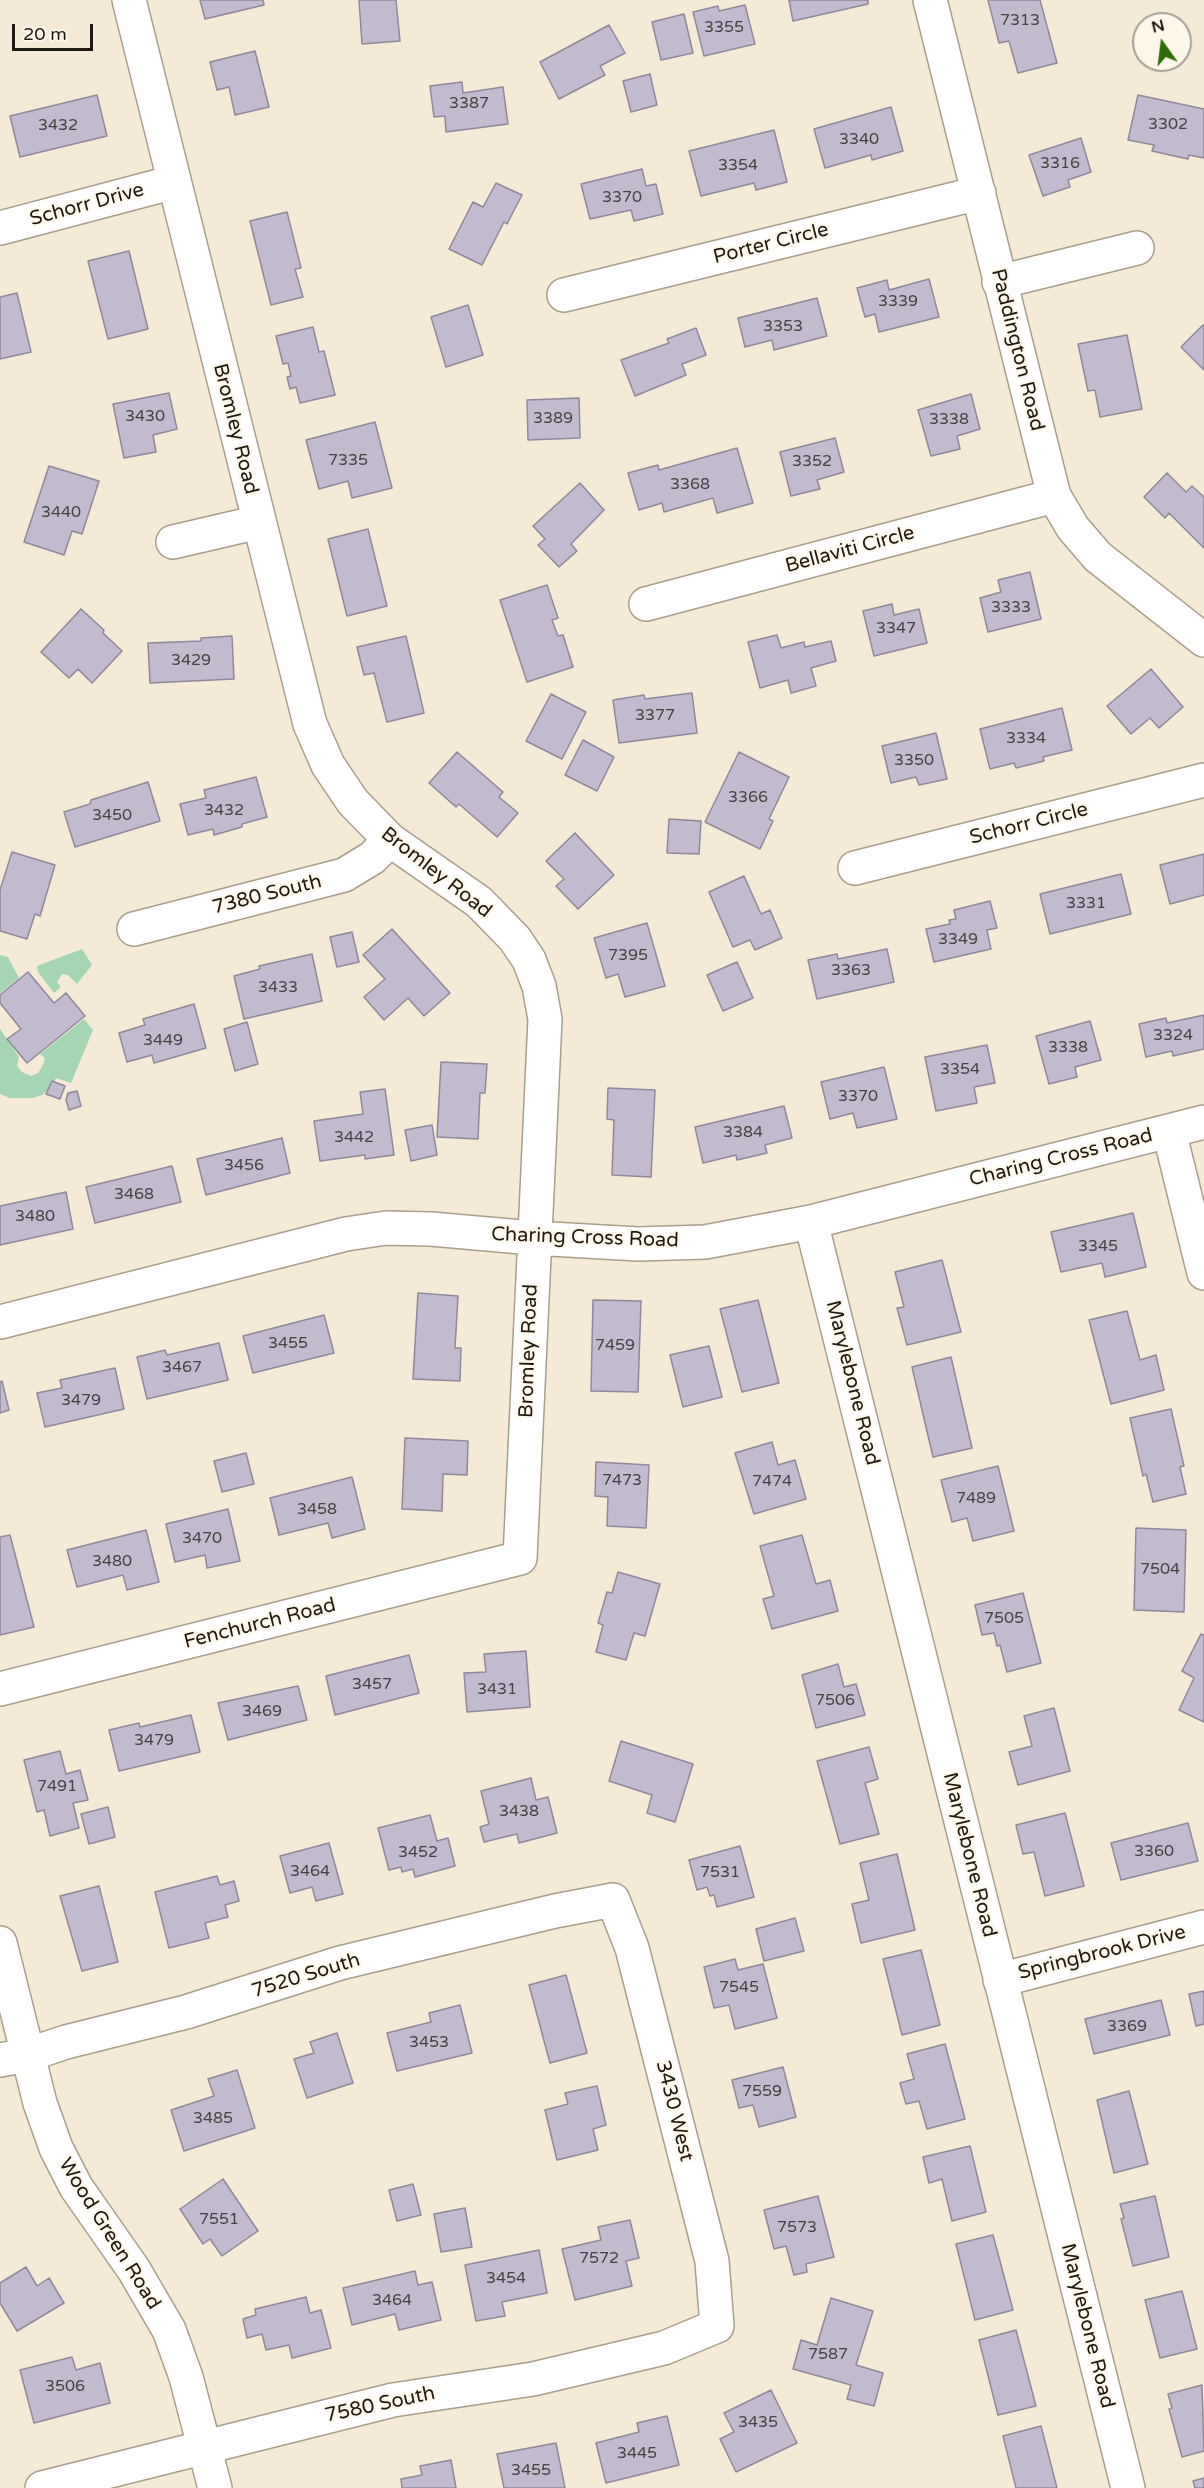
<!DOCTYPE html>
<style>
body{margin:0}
#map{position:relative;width:1204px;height:2488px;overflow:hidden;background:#f5ead6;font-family:"Varela Round",sans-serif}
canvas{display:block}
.north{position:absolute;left:1132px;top:12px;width:60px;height:60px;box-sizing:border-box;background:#fef8eb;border:2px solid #a49f95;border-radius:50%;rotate:346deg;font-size:16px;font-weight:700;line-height:24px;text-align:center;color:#1e1a13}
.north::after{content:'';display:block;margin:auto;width:21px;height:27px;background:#2d6f06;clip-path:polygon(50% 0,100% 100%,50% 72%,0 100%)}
.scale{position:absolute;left:12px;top:24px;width:81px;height:27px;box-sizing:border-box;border:3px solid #1e1a13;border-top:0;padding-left:8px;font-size:18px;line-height:21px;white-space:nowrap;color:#1e1a13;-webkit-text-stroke:4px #fef8eb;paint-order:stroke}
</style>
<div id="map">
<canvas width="1204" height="2488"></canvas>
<div class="north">N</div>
<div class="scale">20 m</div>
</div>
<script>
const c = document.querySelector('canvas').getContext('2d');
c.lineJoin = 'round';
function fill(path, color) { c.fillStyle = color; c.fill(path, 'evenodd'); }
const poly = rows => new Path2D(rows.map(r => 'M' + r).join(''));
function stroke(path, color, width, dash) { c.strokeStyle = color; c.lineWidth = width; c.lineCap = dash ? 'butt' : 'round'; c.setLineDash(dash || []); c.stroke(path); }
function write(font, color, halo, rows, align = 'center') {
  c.font = font + ' "Varela Round",sans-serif'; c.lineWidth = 4.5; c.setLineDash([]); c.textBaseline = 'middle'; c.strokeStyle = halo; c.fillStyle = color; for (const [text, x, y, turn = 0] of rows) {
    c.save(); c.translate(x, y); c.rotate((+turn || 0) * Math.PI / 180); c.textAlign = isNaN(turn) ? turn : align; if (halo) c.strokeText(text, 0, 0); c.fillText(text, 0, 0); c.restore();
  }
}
fill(poly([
 [82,949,92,965,77,984,68,975,62,974,57,982,61,987,54,993,38,972,37,966],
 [0,955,8,957,19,978,0,993],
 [84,1019,93,1030,71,1083,56,1078,52,1086,42,1095,33,1098,10,1098,0,1094,0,1029,19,1057,17,1066,22,1072,31,1076,38,1073,43,1065,45,1058,40,1054]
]), '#a5d6b3');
const building = poly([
 [200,0,263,0,264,5,205,19,200,0],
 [359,0,396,0,400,41,362,44,359,0],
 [789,0,868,0,868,4,793,21,789,0],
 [988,0,1040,0,1057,63,1018,73,1009,41,999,43,988,0],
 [745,5,755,44,704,56,693,12,718,6,719,11,745,5],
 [684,14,693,53,661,60,652,22,684,14],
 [609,25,625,53,600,66,605,75,559,99,540,62,609,25],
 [255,51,269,107,235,115,229,87,217,90,210,62,255,51],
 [650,74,657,105,631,112,623,81,650,74],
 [462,82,463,93,503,87,508,124,446,132,445,116,434,117,430,86,462,82],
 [97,95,107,136,20,157,10,116,97,95],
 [1138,95,1204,109,1204,158,1189,155,1188,159,1152,151,1154,145,1128,140,1138,95],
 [891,107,903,151,872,160,871,155,825,168,814,129,891,107],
 [774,130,787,182,756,190,754,183,701,196,689,151,774,130],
 [1081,138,1091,172,1068,180,1070,187,1043,196,1029,155,1081,138],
 [642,169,646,186,656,184,663,214,634,221,631,210,590,219,581,184,642,169],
 [496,183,522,195,507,224,504,222,482,265,449,249,473,202,483,207,496,183],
 [287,212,301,268,295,269,303,297,271,305,250,221,287,212],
 [129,251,148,329,108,339,88,261,129,251],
 [929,279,939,317,879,332,875,314,865,317,857,288,887,280,889,290,929,279],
 [17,293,31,352,0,359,0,297,17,293],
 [817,298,827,336,774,350,772,340,745,347,738,318,817,298],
 [468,305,483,355,446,367,431,317,468,305],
 [1203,325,1204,326,1204,370,1181,347,1203,325],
 [313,327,319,352,324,351,335,395,300,403,296,387,290,389,287,377,291,376,288,363,283,364,276,336,313,327],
 [696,328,706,355,682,364,686,375,635,396,621,360,669,343,667,339,696,328],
 [1127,335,1142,409,1100,417,1095,390,1088,391,1078,344,1127,335],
 [169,393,177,429,153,435,156,452,124,458,113,404,169,393],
 [971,394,980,429,957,436,960,449,931,456,918,410,971,394],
 [579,398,580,438,528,440,527,400,579,398],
 [375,422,392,488,352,498,348,481,319,489,306,440,375,422],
 [835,438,844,472,817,480,820,489,791,496,780,452,835,438],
 [737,448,753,503,717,513,713,498,664,512,662,503,639,510,628,473,658,465,659,470,737,448],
 [49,466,99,481,82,534,72,531,64,555,24,542,49,466],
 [1167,473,1186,492,1192,486,1204,497,1204,548,1169,513,1165,518,1144,497,1167,473],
 [580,483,604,510,571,544,577,551,559,567,538,545,545,539,533,526,580,483],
 [368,529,387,606,347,616,328,539,368,529],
 [1030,572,1041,619,988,632,980,598,1001,592,998,580,1030,572],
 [547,585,558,618,552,620,558,636,563,635,573,667,527,682,500,600,547,585],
 [892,604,894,615,919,609,927,643,874,656,863,611,892,604],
 [81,609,104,630,103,633,122,651,92,683,78,669,69,678,41,652,81,609],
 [777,635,781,648,804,642,805,647,831,641,836,661,811,668,816,686,791,693,788,680,760,688,748,642,777,635],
 [232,636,234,679,150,683,148,643,201,641,201,638,232,636],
 [406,636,424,713,387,722,374,673,364,675,357,647,406,636],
 [1151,669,1183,707,1159,728,1150,718,1131,734,1107,706,1151,669],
 [692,693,697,733,619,743,613,700,644,695,645,699,692,693],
 [551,694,586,712,562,759,526,741,551,694],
 [1062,708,1072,750,1043,757,1044,761,1016,768,1014,763,990,769,980,729,1062,708],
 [936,733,947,779,919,785,916,777,891,783,882,746,936,733],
 [583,740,614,757,597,791,565,775,583,740],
 [457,752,503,792,499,797,518,813,497,837,459,804,456,807,429,783,457,752],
 [739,752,789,777,769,819,773,821,760,849,705,822,739,752],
 [256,777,267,817,242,824,242,827,214,835,213,829,188,835,180,804,206,798,204,790,256,777],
 [148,782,160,821,75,847,64,812,90,804,91,800,148,782],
 [669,819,701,821,699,854,667,853,669,819],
 [575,833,614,875,578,909,556,886,564,879,546,861,575,833],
 [12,852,55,865,40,916,35,914,27,939,0,931,0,890,12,852],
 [1204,854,1204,895,1170,904,1160,865,1204,854],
 [1121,874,1131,914,1050,934,1040,894,1121,874],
 [744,876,761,914,770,910,782,938,755,950,750,940,733,947,709,892,744,876],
 [990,901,997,928,987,930,991,949,934,962,926,929,950,924,949,920,956,919,954,910,990,901],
 [647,923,665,986,625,997,618,974,606,978,594,938,647,923],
 [392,929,450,993,424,1016,408,998,384,1020,364,997,385,979,363,955,392,929],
 [352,932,359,962,337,967,330,937,352,932],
 [887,949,894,982,817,999,808,960,837,954,838,959,887,949],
 [312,954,322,1001,244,1019,234,976,260,969,259,966,312,954],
 [737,962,753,998,723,1011,707,975,737,962],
 [28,972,54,1003,66,993,85,1016,27,1063,7,1039,21,1029,0,1003,0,995,28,972],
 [194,1004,206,1048,154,1063,152,1055,127,1062,119,1033,145,1025,143,1019,194,1004],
 [1204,1015,1204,1049,1173,1056,1172,1051,1146,1057,1139,1024,1166,1018,1167,1023,1204,1015],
 [1090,1021,1101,1060,1075,1067,1077,1077,1049,1084,1036,1036,1090,1021],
 [247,1022,258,1064,235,1071,224,1029,247,1022],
 [987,1045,995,1083,974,1087,977,1103,936,1111,925,1057,987,1045],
 [441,1062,487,1064,485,1093,480,1093,478,1139,437,1137,441,1062],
 [884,1067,897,1119,857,1128,853,1113,830,1119,821,1082,884,1067],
 [52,1081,65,1086,60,1099,46,1094,52,1081],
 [608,1088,655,1090,651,1177,612,1175,614,1120,607,1119,608,1088],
 [385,1089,394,1155,365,1159,365,1155,320,1161,314,1121,363,1114,360,1092,385,1089],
 [77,1091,81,1106,69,1110,66,1100,68,1093,77,1091],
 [784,1106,792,1138,765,1145,767,1153,737,1160,736,1155,703,1163,695,1127,784,1106],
 [432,1125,437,1155,411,1161,405,1130,432,1125],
 [282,1138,290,1173,206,1195,197,1159,282,1138],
 [172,1166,181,1202,95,1223,86,1187,172,1166],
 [66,1192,73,1229,0,1245,0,1206,66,1192],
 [1133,1213,1146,1267,1105,1277,1102,1263,1061,1272,1051,1232,1133,1213],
 [942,1260,961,1332,907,1345,897,1308,904,1307,895,1272,942,1260],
 [418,1293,458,1296,455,1348,461,1348,460,1381,413,1379,418,1293],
 [593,1300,641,1301,638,1392,591,1391,593,1300],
 [758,1300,779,1383,742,1392,720,1309,758,1300],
 [1127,1311,1140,1360,1156,1355,1164,1390,1111,1404,1089,1320,1127,1311],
 [324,1315,334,1353,253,1373,243,1336,324,1315],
 [219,1343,228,1380,147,1399,137,1357,165,1350,167,1355,219,1343],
 [709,1346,722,1397,683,1407,670,1355,709,1346],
 [951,1357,972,1448,933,1457,912,1367,951,1357],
 [115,1368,124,1409,45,1427,37,1393,62,1388,60,1380,115,1368],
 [2,1381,9,1410,0,1413,0,1382,2,1381],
 [1171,1409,1184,1466,1180,1467,1186,1494,1153,1502,1146,1474,1143,1476,1130,1418,1171,1409],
 [405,1438,468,1441,467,1475,443,1474,442,1511,402,1509,405,1438],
 [772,1442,778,1465,795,1460,806,1499,754,1514,735,1453,772,1442],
 [246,1453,254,1484,222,1492,214,1461,246,1453],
 [596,1462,649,1465,646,1528,607,1526,608,1497,595,1496,596,1462],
 [998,1466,1014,1531,973,1541,967,1518,952,1522,941,1480,998,1466],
 [352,1477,365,1529,332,1538,328,1523,279,1535,270,1498,352,1477],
 [228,1509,240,1561,207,1568,205,1555,175,1562,166,1524,228,1509],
 [1136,1528,1186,1530,1184,1612,1134,1610,1136,1528],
 [146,1530,159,1582,127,1590,123,1575,77,1587,67,1550,146,1530],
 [10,1535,34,1627,0,1635,0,1537,10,1535],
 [802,1535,816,1584,830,1580,838,1611,772,1629,763,1599,774,1596,760,1546,802,1535],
 [618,1572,660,1584,645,1636,634,1633,626,1660,596,1652,603,1625,598,1623,607,1592,612,1593,618,1572],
 [1023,1593,1041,1663,1007,1672,1000,1645,997,1646,994,1633,982,1635,975,1605,1023,1593],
 [1201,1634,1204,1635,1204,1722,1179,1710,1194,1678,1182,1671,1201,1634],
 [526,1651,530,1707,467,1712,464,1673,486,1672,484,1654,526,1651],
 [409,1655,419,1693,335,1715,326,1676,409,1655],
 [838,1664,844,1687,856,1684,865,1715,816,1728,802,1675,838,1664],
 [298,1686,307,1720,228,1740,218,1703,298,1686],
 [1054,1708,1070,1771,1018,1785,1009,1752,1032,1746,1024,1716,1054,1708],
 [191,1715,200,1752,119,1771,109,1730,139,1723,140,1727,191,1715],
 [621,1741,693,1764,675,1822,647,1813,652,1795,609,1781,621,1741],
 [869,1747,878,1779,865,1783,879,1834,840,1844,817,1761,869,1747],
 [60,1751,66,1774,80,1770,88,1800,73,1803,79,1828,50,1836,44,1810,37,1812,24,1760,60,1751],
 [531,1778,536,1800,548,1797,557,1833,519,1843,517,1834,484,1842,480,1827,489,1824,481,1791,531,1778],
 [108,1807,115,1837,89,1844,81,1814,108,1807],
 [1065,1813,1084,1886,1045,1896,1034,1852,1023,1854,1016,1825,1065,1813],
 [430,1815,437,1841,448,1838,455,1866,415,1877,413,1869,402,1872,401,1867,389,1870,378,1828,430,1815],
 [1188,1823,1198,1861,1121,1880,1111,1843,1188,1823],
 [329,1843,343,1894,316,1901,312,1887,290,1893,280,1856,329,1843],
 [740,1846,754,1897,717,1907,714,1895,710,1896,707,1887,697,1890,689,1860,740,1846],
 [897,1854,915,1930,861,1943,852,1904,869,1900,860,1863,897,1854],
 [217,1876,220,1885,234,1881,239,1901,225,1905,228,1917,205,1923,209,1938,169,1948,155,1892,217,1876],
 [99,1886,118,1962,82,1971,60,1896,99,1886],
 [795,1918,804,1951,764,1961,756,1929,795,1918],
 [921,1950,940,2025,902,2035,883,1959,921,1950],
 [735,1959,738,1970,763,1964,777,2018,735,2029,729,2005,714,2008,704,1967,735,1959],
 [566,1975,587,2053,550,2063,529,1985,566,1975],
 [1204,1991,1204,2024,1196,2026,1189,1994,1204,1991],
 [1161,2000,1170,2035,1094,2054,1085,2019,1161,2000],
 [460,2005,472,2053,397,2071,387,2033,431,2022,429,2013,460,2005],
 [337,2033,353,2083,307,2098,294,2059,314,2053,310,2042,337,2033],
 [945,2044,965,2119,927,2129,919,2101,906,2104,900,2083,914,2079,907,2054,945,2044],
 [783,2067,796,2117,759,2127,753,2105,739,2108,732,2080,783,2067],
 [237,2070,255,2128,184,2151,171,2110,214,2096,208,2079,237,2070],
 [597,2086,606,2125,593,2129,598,2150,557,2160,545,2110,568,2104,565,2093,597,2086],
 [1129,2091,1148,2164,1114,2173,1097,2100,1129,2091],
 [970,2146,986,2212,952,2221,942,2179,929,2183,923,2157,970,2146],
 [223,2179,258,2231,222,2256,210,2239,203,2244,180,2209,223,2179],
 [413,2184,421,2215,397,2221,389,2190,413,2184],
 [818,2196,834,2257,806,2264,807,2272,794,2275,786,2246,774,2249,764,2210,818,2196],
 [1155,2196,1169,2257,1133,2266,1121,2219,1124,2218,1120,2204,1155,2196],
 [465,2208,472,2247,441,2252,434,2214,465,2208],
 [630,2220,639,2258,626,2261,632,2286,575,2300,562,2249,601,2240,598,2227,630,2220],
 [993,2235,1013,2310,975,2320,956,2244,993,2235],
 [539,2250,547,2293,502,2302,505,2316,476,2321,465,2265,539,2250],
 [26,2267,37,2286,49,2278,64,2303,17,2331,0,2303,0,2283,26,2267],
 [415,2271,418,2285,432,2282,441,2320,399,2330,395,2314,352,2325,343,2288,415,2271],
 [1182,2291,1197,2349,1160,2358,1145,2300,1182,2291],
 [306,2297,310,2313,321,2310,331,2348,292,2358,289,2345,266,2350,262,2334,247,2338,243,2319,256,2315,255,2309,306,2297],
 [831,2298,873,2311,856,2365,883,2373,874,2406,847,2399,851,2385,793,2369,801,2340,817,2345,831,2298],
 [1016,2330,1036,2406,998,2415,979,2340,1016,2330],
 [72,2357,76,2370,100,2363,110,2403,34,2423,20,2370,72,2357],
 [1202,2385,1204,2451,1182,2457,1169,2409,1172,2408,1168,2394,1202,2385],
 [771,2390,797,2443,736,2472,720,2439,734,2432,724,2413,771,2390],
 [667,2416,679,2465,606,2483,596,2443,639,2432,637,2423,667,2416],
 [1041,2426,1057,2488,1016,2488,1003,2436,1041,2426],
 [556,2443,565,2488,504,2488,497,2454,556,2443],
 [451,2460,456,2488,402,2488,401,2479,422,2475,420,2466,451,2460],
 [1204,2478,1204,2488,1195,2488,1193,2481,1204,2478]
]);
fill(building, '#c2bace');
stroke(building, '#8f889b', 1.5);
const minor = poly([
 [930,0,1054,496,1073,528,1098,557,1204,640],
 [0,228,174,182],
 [999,282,1137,248],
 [564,295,979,193],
 [173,542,259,522],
 [646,604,1054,496],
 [855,868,1204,780],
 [134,929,344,875,372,858,390,840],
 [1169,1131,1204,1273],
 [811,1222,1128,2488],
 [0,1322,346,1234,386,1228,431,1229,533,1238,638,1244,705,1242,811,1222,1204,1122],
 [0,1689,520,1558,545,1019,539,986,529,960,515,939,479,902,390,840,353,802,328,765,310,724,129,0],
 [0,1943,40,2103,56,2148,76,2187,134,2270,169,2330,186,2377,215,2488],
 [1000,1980,1204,1927],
 [0,2060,27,2055,66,2042,186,2012,340,1963,555,1911,613,1900,632,1948,712,2261,717,2326,664,2348,533,2379,393,2400,42,2488]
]);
stroke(minor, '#a89e8b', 36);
stroke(minor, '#fff', 33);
write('16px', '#474242', null, [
 ["7313",1020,21],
 ["3355",724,28],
 ["3387",469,104],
 ["3302",1168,125],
 ["3432",58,126],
 ["3340",859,140],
 ["3316",1060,164],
 ["3354",738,166],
 ["3370",622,198],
 ["3339",898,302],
 ["3353",783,327],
 ["3430",145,417],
 ["3389",553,419],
 ["3338",949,420],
 ["7335",348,461],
 ["3352",812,462],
 ["3368",690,485],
 ["3440",61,513],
 ["3333",1011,608],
 ["3347",896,629],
 ["3429",191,661],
 ["3377",655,716],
 ["3334",1026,739],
 ["3350",914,761],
 ["3366",748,798],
 ["3432",224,811],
 ["3450",112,816],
 ["3331",1086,904],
 ["3349",958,940],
 ["7395",628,956],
 ["3363",851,971],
 ["3433",278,988],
 ["3324",1173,1036],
 ["3449",163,1041],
 ["3338",1068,1048],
 ["3354",960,1070],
 ["3370",858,1097],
 ["3384",743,1133],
 ["3442",354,1138],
 ["3456",244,1166],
 ["3468",134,1195],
 ["3480",35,1217],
 ["3345",1098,1247],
 ["3455",288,1344],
 ["7459",615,1346],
 ["3467",182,1368],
 ["3479",81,1401],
 ["7473",622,1481],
 ["7474",772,1482],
 ["7489",976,1499],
 ["3458",317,1510],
 ["3470",202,1539],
 ["3480",112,1562],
 ["7504",1160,1570],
 ["7505",1004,1619],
 ["3457",372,1685],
 ["3431",497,1690],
 ["7506",835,1701],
 ["3469",262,1712],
 ["3479",154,1741],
 ["7491",57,1787],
 ["3438",519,1812],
 ["3360",1154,1852],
 ["3452",418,1853],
 ["3464",310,1872],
 ["7531",720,1873],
 ["7545",739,1988],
 ["3369",1127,2027],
 ["3453",429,2043],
 ["7559",762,2092],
 ["3485",213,2119],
 ["7551",219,2220],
 ["7573",797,2228],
 ["7572",599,2259],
 ["3454",506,2279],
 ["3464",392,2301],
 ["7587",828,2355],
 ["3506",65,2387],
 ["3435",758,2423],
 ["3445",637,2454],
 ["3455",531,2471]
]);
write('20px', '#1e1a13', '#fef8eb', [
 ["Schorr Drive",87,205,-15],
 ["Porter Circle",771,244,-14],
 ["Paddington Road",1017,350,76],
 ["Bromley Road",235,429,76],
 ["Bellaviti Circle",850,550,-15],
 ["Schorr Circle",1029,824,-14],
 ["Bromley Road",436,873,38],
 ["7380 South",267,895,-14],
 ["Charing Cross Road",1061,1158,-14],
 ["Charing Cross Road",585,1238,2],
 ["Bromley Road",529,1351,-88],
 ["Marylebone Road",852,1383,76],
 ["Fenchurch Road",260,1624,-14],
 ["Marylebone Road",969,1855,76],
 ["Springbrook Drive",1102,1953,-14],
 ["7520 South",306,1976,-17],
 ["3430 West",674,2111,76],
 ["Wood Green Road",109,2234,58],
 ["Marylebone Road",1087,2326,76],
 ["7580 South",380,2405,-12]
]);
</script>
